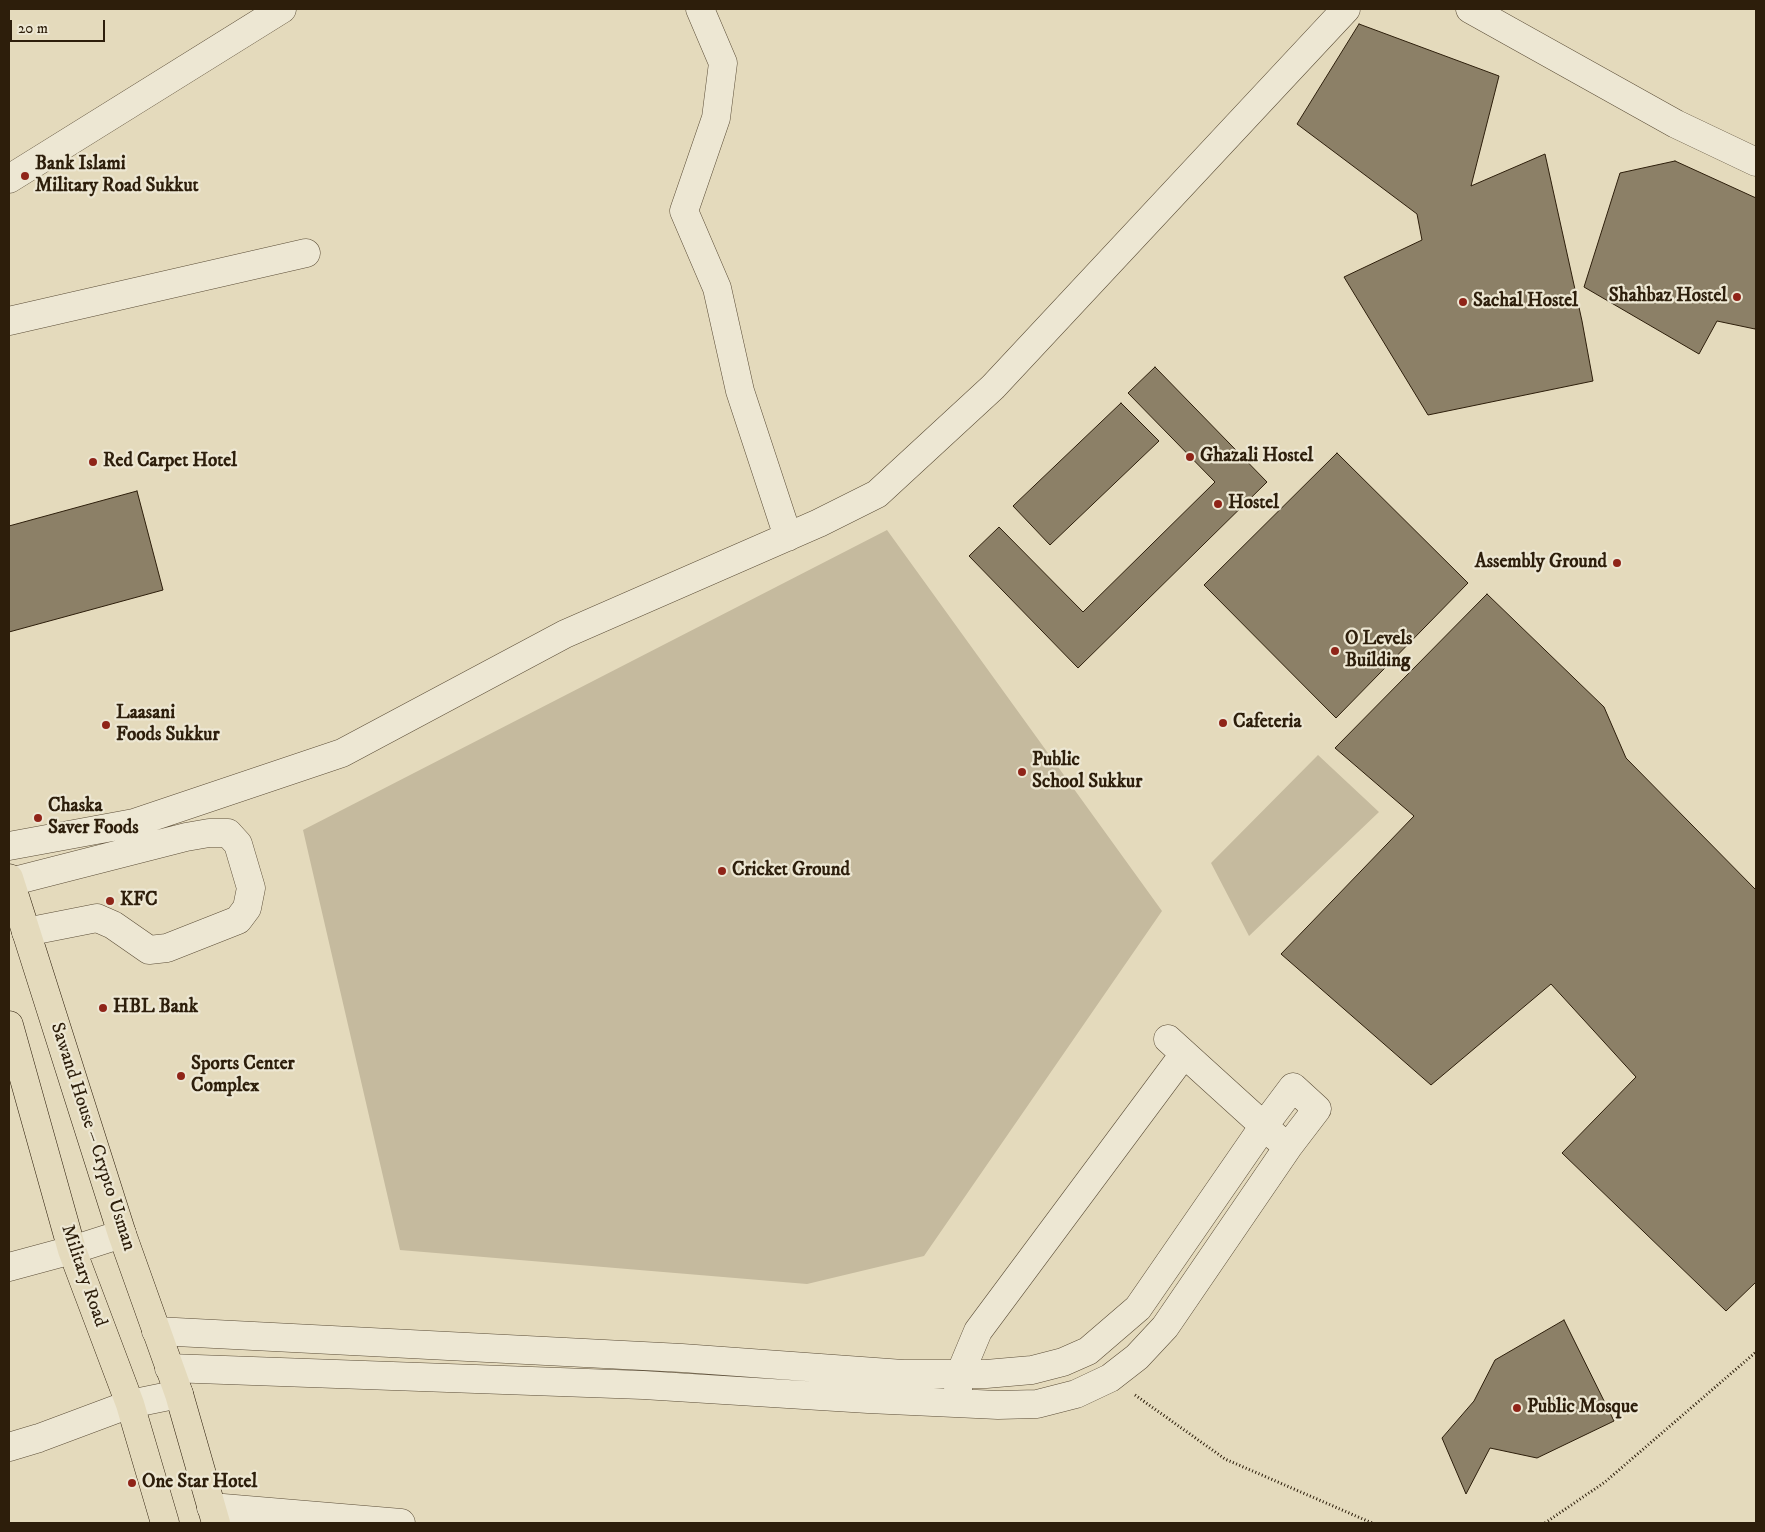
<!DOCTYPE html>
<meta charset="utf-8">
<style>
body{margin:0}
#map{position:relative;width:1765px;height:1532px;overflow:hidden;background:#e4dabc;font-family:"IM FELL DW Pica",serif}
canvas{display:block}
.frame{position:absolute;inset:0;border:10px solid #2d1e0b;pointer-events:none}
.scale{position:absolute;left:10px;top:20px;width:95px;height:22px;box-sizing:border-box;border:2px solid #2d1e0b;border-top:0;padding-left:6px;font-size:15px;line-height:18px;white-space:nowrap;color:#2d1e0b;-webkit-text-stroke:4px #ede7d3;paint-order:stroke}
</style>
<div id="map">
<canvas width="1765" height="1532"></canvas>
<div class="frame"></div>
<div class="scale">20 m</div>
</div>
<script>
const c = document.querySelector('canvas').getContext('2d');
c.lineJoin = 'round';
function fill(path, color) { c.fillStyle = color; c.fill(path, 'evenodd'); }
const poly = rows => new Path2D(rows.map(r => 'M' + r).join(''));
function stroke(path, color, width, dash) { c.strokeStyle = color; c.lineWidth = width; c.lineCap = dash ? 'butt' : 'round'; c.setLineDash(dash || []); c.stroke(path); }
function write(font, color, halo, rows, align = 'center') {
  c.font = font + ' "IM FELL DW Pica",serif'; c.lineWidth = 4.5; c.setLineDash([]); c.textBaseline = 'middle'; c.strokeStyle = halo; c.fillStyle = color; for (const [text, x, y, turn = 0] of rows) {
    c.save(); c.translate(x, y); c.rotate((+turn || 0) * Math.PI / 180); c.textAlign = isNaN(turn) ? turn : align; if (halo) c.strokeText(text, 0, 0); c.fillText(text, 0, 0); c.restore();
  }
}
fill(poly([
 [887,530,1162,911,924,1256,807,1284,400,1250,303,830],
 [1318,755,1379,812,1249,936,1211,863]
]), '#c5ba9e');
const building = poly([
 [1359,24,1499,76,1471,186,1545,154,1582,321,1593,381,1428,415,1344,277,1422,240,1417,214,1297,124,1359,24],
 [1675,161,1756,198,1756,326,1755,329,1717,321,1699,354,1584,287,1620,173,1675,161],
 [1155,367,1267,482,1078,668,969,556,999,527,1083,612,1215,482,1128,393,1155,367],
 [1121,403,1159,441,1050,545,1013,506,1121,403],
 [1337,453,1468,583,1336,718,1204,585,1337,453],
 [137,491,163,590,9,632,9,526,137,491],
 [1487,594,1604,707,1626,758,1756,890,1756,1282,1726,1311,1562,1153,1636,1077,1551,984,1431,1085,1281,954,1414,816,1335,748,1487,594],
 [1564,1320,1614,1421,1537,1458,1490,1448,1466,1494,1442,1438,1474,1401,1495,1360,1564,1320]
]);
fill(building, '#8c8067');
stroke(building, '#2d1e0b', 1);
const minor = poly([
 [700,9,723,63,716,118,684,211,717,288,740,391,788,537],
 [1470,9,1676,124,1756,162],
 [9,179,282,9],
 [9,321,306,253],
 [9,846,134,823,342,753,565,634,819,523,877,494,993,387,1346,9],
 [10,882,186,837,209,833,228,833,238,844,251,888,247,908,238,920,167,948,149,950,113,925,97,918,26,932],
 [1168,1039,1277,1138],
 [9,1267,72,1250,122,1234],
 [156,1331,682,1358,903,1374,986,1374,1032,1370,1063,1362,1088,1351,1138,1308,1263,1127,1293,1087,1317,1109,1288,1147,1165,1327,1137,1357,1110,1378,1076,1394,1037,1404,998,1405,868,1399,643,1385,169,1368],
 [958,1390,960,1374,978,1331,1184,1054],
 [9,1447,39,1438,130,1404,179,1394],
 [211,1507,401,1523]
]);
const major = poly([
 [9,878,122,1234,179,1394,216,1523],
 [9,1025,72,1250,130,1404,165,1523]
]);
stroke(minor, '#5b4d37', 29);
stroke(major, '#2d1e0b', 29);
stroke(poly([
 [1135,1395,1225,1459,1372,1523],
 [1545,1523,1605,1482,1756,1352]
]), '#2d1e0b', 3, [1, 2.5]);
stroke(minor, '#ede7d3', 28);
stroke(major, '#e4dabc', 28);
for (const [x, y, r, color] of [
 [25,176,5,"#8f2418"],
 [1737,297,5,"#8f2418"],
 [1463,302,5,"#8f2418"],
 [1190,457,5,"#8f2418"],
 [93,462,5,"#8f2418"],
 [1218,504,5,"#8f2418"],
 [1617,563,5,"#8f2418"],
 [1335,651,5,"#8f2418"],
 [1223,723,5,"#8f2418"],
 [106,725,5,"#8f2418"],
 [1022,772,5,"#8f2418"],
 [38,818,5,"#8f2418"],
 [722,871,5,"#8f2418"],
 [110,901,5,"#8f2418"],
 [103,1008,5,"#8f2418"],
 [181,1076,5,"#8f2418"],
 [1517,1408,5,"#8f2418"],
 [132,1483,5,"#8f2418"]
]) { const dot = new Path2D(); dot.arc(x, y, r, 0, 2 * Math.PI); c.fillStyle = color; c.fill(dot); stroke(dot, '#ede7d3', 2); }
write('bold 19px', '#2d1e0b', '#ede7d3', [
 ["Bank Islami",35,165],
 ["Military Road Sukkut",35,187],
 ["Shahbaz Hostel",1727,297,"right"],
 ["Sachal Hostel",1473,302],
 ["Ghazali Hostel",1200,457],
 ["Red Carpet Hotel",103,462],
 ["Hostel",1228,504],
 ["Assembly Ground",1607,563,"right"],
 ["O Levels",1345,640],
 ["Building",1345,662],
 ["Laasani",116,714],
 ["Foods Sukkur",116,736],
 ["Cafeteria",1233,723],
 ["Public",1032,761],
 ["School Sukkur",1032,783],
 ["Chaska",48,807],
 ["Saver Foods",48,829],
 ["Cricket Ground",732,871],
 ["KFC",120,901],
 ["HBL Bank",113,1008],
 ["Sports Center",191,1065],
 ["Complex",191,1087],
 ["Public Mosque",1527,1408],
 ["One Star Hotel",142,1483]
], 'left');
write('19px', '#2d1e0b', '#ede7d3', [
 ["Sawand House – Crypto Usman",92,1137,72],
 ["Military Road",83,1276,71]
]);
</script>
